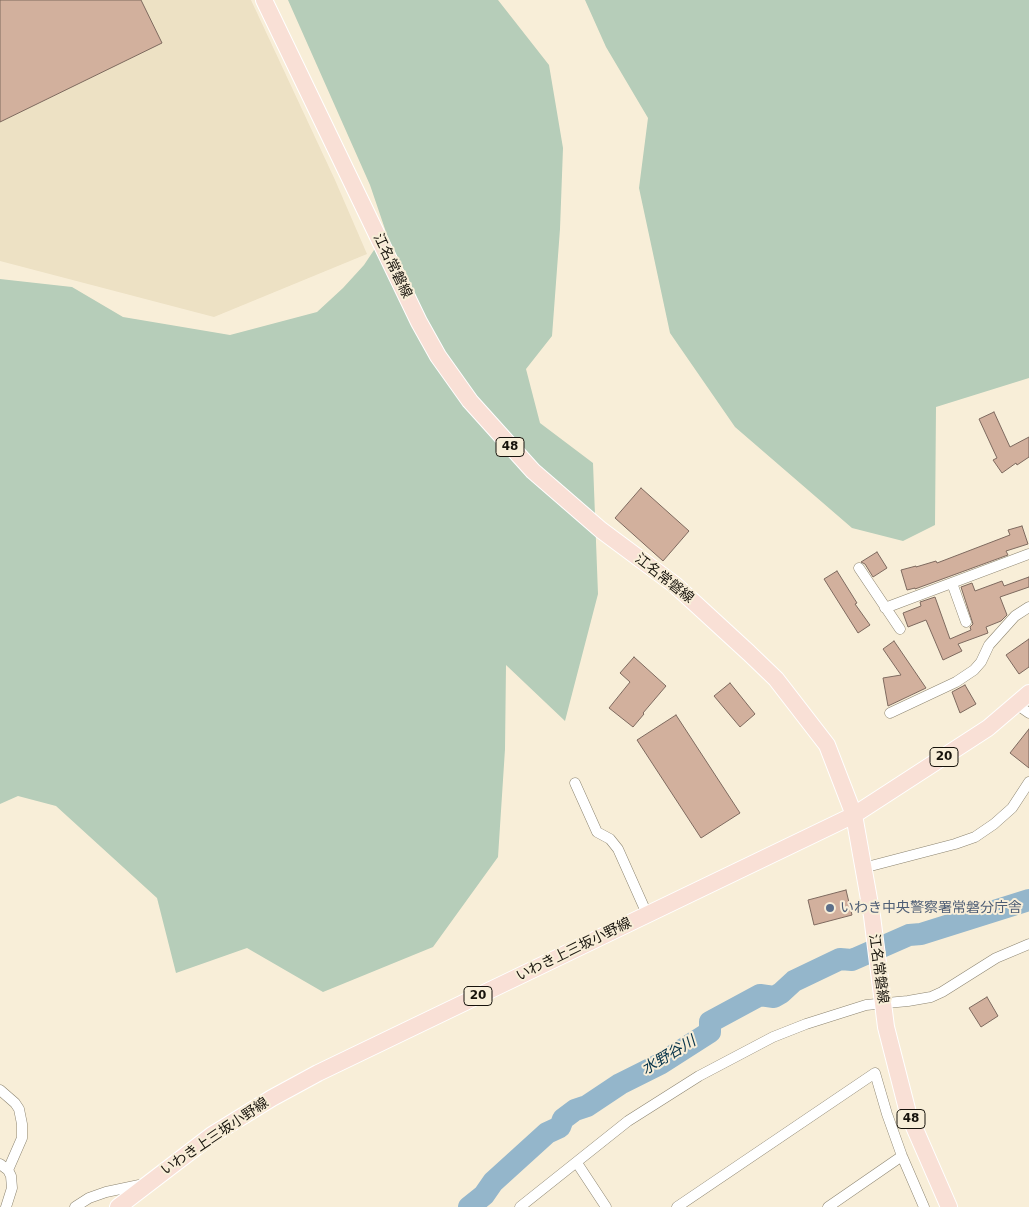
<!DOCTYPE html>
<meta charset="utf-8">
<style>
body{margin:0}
canvas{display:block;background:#f8eed8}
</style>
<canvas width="1029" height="1207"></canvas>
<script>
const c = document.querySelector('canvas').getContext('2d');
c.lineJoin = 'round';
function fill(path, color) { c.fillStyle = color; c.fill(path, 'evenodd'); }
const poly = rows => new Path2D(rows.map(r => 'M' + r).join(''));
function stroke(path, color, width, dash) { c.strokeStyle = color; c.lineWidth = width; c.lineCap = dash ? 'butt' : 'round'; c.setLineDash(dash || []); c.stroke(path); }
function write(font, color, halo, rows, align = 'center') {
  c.font = font + ' "DejaVu Sans","Noto Sans JP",sans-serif'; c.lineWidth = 4; c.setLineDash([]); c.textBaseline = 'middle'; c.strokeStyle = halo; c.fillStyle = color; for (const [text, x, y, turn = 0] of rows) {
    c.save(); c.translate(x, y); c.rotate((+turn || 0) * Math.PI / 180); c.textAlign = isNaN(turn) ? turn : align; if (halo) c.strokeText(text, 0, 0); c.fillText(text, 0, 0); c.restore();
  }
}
fill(poly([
 [0,0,251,0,335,180,367,254,214,317,0,261]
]), '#ede1c4');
fill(poly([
 [288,0,498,0,549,65,563,148,560,229,552,336,526,369,540,423,593,463,598,594,565,721,506,665,505,749,498,857,433,947,323,992,247,948,176,973,157,898,56,806,18,796,0,804,0,279,72,287,123,317,230,335,317,312,343,288,364,265,386,232,370,185],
 [585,0,1029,0,1029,378,936,407,935,525,903,541,852,528,735,427,670,333,639,188,648,118,606,47]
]), '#b6cdb9');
stroke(poly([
 [469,1207,484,1195,493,1182,547,1133,560,1127,563,1119,575,1110,587,1106,620,1084,660,1064,710,1032,710,1022,760,995,774,997,781,993,794,981,840,959,852,960,909,935,921,934,1029,900]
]), '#94b6cb', 22);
const building = poly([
 [0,0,141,0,162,43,0,122,0,0],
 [994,412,1010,447,1029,437,1029,457,1017,465,1016,463,1002,473,993,460,997,458,979,419,994,412],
 [641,488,689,531,663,561,615,518,641,488],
 [1022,526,1028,544,1006,551,1008,555,915,589,915,588,907,590,901,570,916,566,916,567,936,561,937,563,1010,535,1008,530,1022,526],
 [877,552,887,568,873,577,865,564,861,562,877,552],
 [837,571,857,603,855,604,870,625,858,633,824,579,837,571],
 [1029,577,1029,587,1000,597,1007,615,1001,621,986,627,988,633,958,644,962,651,943,660,926,620,908,627,903,613,921,606,920,602,935,597,950,639,971,630,970,627,973,624,961,587,972,583,975,591,1002,581,1004,586,1029,577],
 [1029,639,1029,667,1019,674,1006,655,1029,639],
 [894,641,926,688,888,706,883,678,901,675,883,649,894,641],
 [634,657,666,686,643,713,644,714,633,727,609,708,630,682,620,673,634,657],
 [730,683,755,714,740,727,714,696,730,683],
 [965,685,976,704,960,713,952,692,965,685],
 [676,715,740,813,701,838,637,740,676,715],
 [1029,729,1029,768,1010,753,1029,729],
 [846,890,852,915,814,925,808,900,846,890],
 [987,997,998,1016,981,1027,969,1008,987,997]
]);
fill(building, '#d2b09d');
stroke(building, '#7e6a5f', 1);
const street = poly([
 [859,568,900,629],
 [952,583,966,622],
 [885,608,1029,554],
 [1016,704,1029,713],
 [890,713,956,682,974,670,981,662,989,645,1015,616,1029,607],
 [575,783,597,832,610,839,618,849,647,914],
 [863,868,955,844,975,837,994,824,1012,808,1029,782],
 [0,1090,15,1103,19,1109,22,1124,22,1138,8,1170],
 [577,1163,606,1207],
 [0,1164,8,1170,11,1176,12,1188,6,1207],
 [75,1207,89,1198,106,1192,144,1184],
 [520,1207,628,1121,699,1076,773,1037,806,1024,866,1005,908,1001,931,997,942,992,996,958,1029,944],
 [677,1207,875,1073,887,1114,902,1156,924,1207],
 [828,1207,902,1156]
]);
const primary = poly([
 [264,0,419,322,438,356,470,401,533,471,601,530,675,585,749,653,776,679,827,745,854,815,872,916,886,1027,908,1113,949,1207],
 [118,1207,212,1135,272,1098,318,1073,854,815,988,728,1029,693]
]);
stroke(street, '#8c8470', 11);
stroke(primary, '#fff', 18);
stroke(street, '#fff', 10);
stroke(primary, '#f9e0d6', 16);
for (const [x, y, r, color] of [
 [830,908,5,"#5c6f8a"]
]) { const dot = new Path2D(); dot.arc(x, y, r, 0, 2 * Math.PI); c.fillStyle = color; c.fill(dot); stroke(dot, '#f8eed8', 2); }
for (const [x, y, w] of [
 [510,447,28],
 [944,757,28],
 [478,996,28],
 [911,1119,28]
]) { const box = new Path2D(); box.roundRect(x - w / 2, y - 9.5, w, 19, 4); c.fillStyle = '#f8eed8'; c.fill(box); stroke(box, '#17130c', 1); }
write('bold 12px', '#17130c', null, [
 ["48",510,447],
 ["20",944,757],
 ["20",478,996],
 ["48",911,1119]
]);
write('14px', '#17130c', '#f8eed8', [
 ["江名常磐線",392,266,64],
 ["江名常磐線",664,579,38],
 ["いわき上三坂小野線",574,950,-26],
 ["江名常磐線",878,969,82],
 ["いわき上三坂小野線",215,1137,-34]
]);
write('14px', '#4e5e75', '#f8eed8', [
 ["いわき中央警察署常磐分庁舎",840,908]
], 'left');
write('italic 15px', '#043249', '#f8eed8', [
 ["水野谷川",669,1056,-31]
]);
</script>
